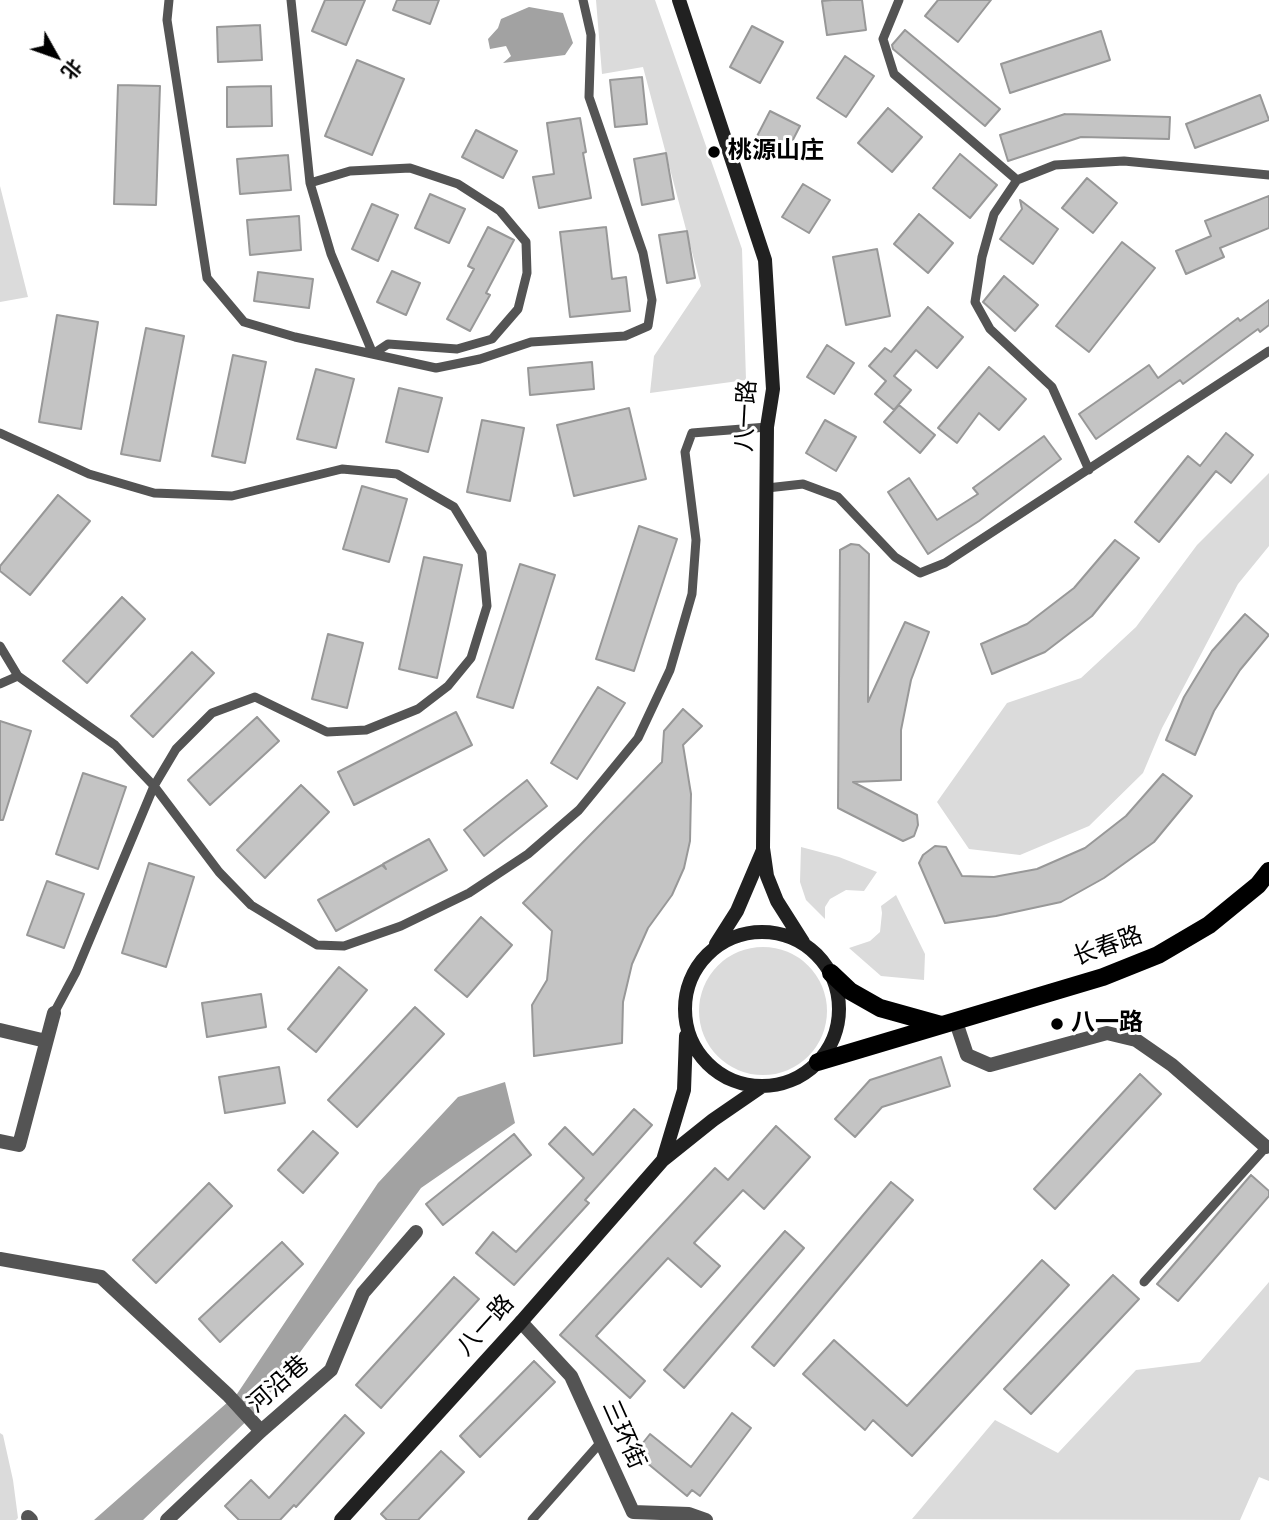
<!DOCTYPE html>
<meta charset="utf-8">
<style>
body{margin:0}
#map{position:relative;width:1269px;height:1520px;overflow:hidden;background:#fff;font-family:"Archivo Narrow","Noto Sans SC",sans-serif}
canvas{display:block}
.north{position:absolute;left:21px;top:21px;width:70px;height:70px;-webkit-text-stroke:5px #fff;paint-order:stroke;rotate:130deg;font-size:19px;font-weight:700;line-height:28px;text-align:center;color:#000}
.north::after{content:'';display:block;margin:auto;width:24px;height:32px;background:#000;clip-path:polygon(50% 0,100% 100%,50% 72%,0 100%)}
</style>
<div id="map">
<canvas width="1269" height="1520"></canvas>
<div class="north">北</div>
</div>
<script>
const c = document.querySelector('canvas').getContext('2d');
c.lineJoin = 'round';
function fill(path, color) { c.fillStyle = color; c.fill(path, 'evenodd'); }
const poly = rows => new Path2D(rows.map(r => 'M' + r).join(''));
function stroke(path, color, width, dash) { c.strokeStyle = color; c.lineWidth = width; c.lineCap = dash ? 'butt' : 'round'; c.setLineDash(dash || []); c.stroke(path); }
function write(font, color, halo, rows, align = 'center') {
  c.font = font + ' "Archivo Narrow","Noto Sans SC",sans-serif'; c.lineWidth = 6; c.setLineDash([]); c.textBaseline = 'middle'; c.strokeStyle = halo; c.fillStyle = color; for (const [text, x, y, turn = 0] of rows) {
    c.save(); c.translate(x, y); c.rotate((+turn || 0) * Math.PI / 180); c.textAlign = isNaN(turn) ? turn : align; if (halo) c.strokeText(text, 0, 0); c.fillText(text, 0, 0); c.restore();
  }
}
fill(poly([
 [596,0,655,0,742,249,746,380,650,393,654,356,701,286,643,67,602,74],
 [0,186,28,297,0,302],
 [1269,473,1269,546,1238,584,1162,728,1143,773,1089,826,1020,855,969,849,937,802,1007,703,1081,678,1136,627,1197,545],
 [801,847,839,857,877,872,864,891,846,890,830,899,825,907,825,919,806,900,800,882],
 [896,895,925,954,924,980,881,976,849,948,870,941,880,932,882,913,881,906],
 '699 1011a64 64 0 1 1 128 0a64 64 0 1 1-128 0Z',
 [1269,1282,1269,1481,1259,1477,1240,1520,912,1519,995,1420,1058,1453,1136,1370,1200,1362],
 [0,1433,3,1435,13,1480,18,1518,16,1520,0,1520]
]), '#dbdbdb');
fill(poly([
 [529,7,563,13,573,43,565,55,503,63,511,56,506,46,490,49,488,39,498,28,501,19],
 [505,1082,515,1123,421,1188,256,1412,143,1520,94,1520,237,1394,378,1183,458,1097]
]), '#a2a2a2');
const building = poly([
 [325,0,365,0,346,45,312,31,325,0],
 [397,0,439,0,430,24,393,10,397,0],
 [832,0,862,0,866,30,827,35,822,1,832,0],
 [938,0,991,0,958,42,925,16,938,0],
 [260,25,262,60,218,62,217,27,260,25],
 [752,26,783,42,760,83,730,67,752,26],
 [905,30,1000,109,985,126,893,49,892,45,905,30],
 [1101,31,1110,60,1010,93,1001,64,1101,31],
 [845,56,874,76,846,117,817,98,845,56],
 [357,60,404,79,372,155,325,136,357,60],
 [642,77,647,124,615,127,610,80,642,77],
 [118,85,160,86,156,205,114,204,118,85],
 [271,86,272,126,227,127,227,87,271,86],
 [1260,95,1269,120,1195,148,1186,124,1260,95],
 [888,108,922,137,892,172,858,143,888,108],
 [770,111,800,126,783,159,753,144,770,111],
 [1065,114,1170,117,1169,139,1081,137,1008,161,1000,135,1065,114],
 [580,118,586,152,583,153,591,198,539,208,533,177,554,174,547,123,580,118],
 [476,130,517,151,503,178,462,157,476,130],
 [666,153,674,199,642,205,634,159,666,153],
 [960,154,997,185,970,218,933,188,960,154],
 [288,155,291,190,240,194,237,159,288,155],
 [1087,178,1117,203,1093,233,1062,208,1087,178],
 [803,184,830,200,809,233,782,217,803,184],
 [430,194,465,209,449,243,415,228,430,194],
 [1269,196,1269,228,1220,248,1224,257,1186,274,1176,251,1211,236,1205,221,1269,196],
 [1020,200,1058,229,1033,264,1000,239,1022,209,1020,200],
 [372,204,398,215,378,261,352,249,372,204],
 [919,214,953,243,928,273,894,244,919,214],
 [299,216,301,250,250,255,247,220,299,216],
 [488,227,514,240,486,293,490,295,470,331,447,319,474,269,468,266,488,227],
 [606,227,612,279,626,277,630,311,570,317,560,232,606,227],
 [687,231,695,278,667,283,659,235,687,231],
 [1122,242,1155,268,1089,352,1056,326,1122,242],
 [877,249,890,316,846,325,833,257,877,249],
 [392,271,420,283,406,315,377,302,392,271],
 [258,272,313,279,309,308,254,301,258,272],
 [1004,276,1038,305,1015,331,983,302,1004,276],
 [1269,300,1269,325,1260,332,1258,329,1183,384,1180,380,1096,439,1079,414,1149,365,1158,378,1238,318,1240,321,1269,300],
 [928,307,963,337,937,368,916,350,894,376,911,390,894,410,875,394,886,381,869,366,885,348,891,352,928,307],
 [57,315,98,322,81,429,39,422,57,315],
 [146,328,184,336,160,461,121,454,146,328],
 [827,345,854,363,834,394,807,377,827,345],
 [233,355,266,362,245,463,212,456,233,355],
 [592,362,594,389,530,395,528,368,592,362],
 [989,367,1026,399,999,430,979,413,957,443,938,428,989,367],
 [316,369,354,379,336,448,297,439,316,369],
 [399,388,442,398,428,452,386,442,399,388],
 [899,405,935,435,920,453,884,422,899,405],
 [629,408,646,479,574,496,557,425,629,408],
 [482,420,524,428,510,501,467,492,482,420],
 [825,420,856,437,836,471,806,453,825,420],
 [1226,433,1253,455,1231,483,1216,471,1159,542,1135,522,1188,456,1200,466,1226,433],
 [1044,436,1061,459,979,521,928,554,888,492,909,478,937,520,978,494,973,488,1044,436],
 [362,486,407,499,389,562,343,549,362,486],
 [58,495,90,521,30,595,0,571,0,566,58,495],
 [639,526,677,539,634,671,596,659,639,526],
 [1115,540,1139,558,1092,616,1045,652,992,674,981,644,1027,624,1074,588,1115,540],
 [851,544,859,545,869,554,868,702,905,622,929,632,911,680,901,730,901,780,853,782,917,815,918,825,914,836,903,841,838,808,840,550,851,544],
 [424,557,462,565,437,678,399,669,424,557],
 [520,564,555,575,513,708,477,697,520,564],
 [122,597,145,619,87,683,63,661,122,597],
 [1245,614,1269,635,1240,670,1214,711,1195,755,1166,740,1184,697,1212,651,1245,614],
 [328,634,363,643,347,708,312,699,328,634],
 [192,652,214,673,153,737,131,716,192,652],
 [598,687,625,703,577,779,551,763,598,687],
 [683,709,702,726,683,745,691,794,690,841,684,868,672,895,648,928,632,964,623,1002,622,1043,534,1056,532,1005,547,980,552,931,523,903,662,762,664,731,683,709],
 [456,712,472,745,354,805,338,772,456,712],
 [257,717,279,741,210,805,188,780,257,717],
 [0,721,31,731,3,820,0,820,0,721],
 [83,773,126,787,98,869,56,854,83,773],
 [1163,774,1192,796,1154,842,1104,878,1061,902,996,916,945,923,919,863,923,855,935,846,946,847,962,876,994,877,1037,869,1085,848,1126,816,1163,774],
 [527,780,547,806,484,856,464,830,527,780],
 [301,785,329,812,265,878,237,850,301,785],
 [429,839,447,870,336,931,318,900,382,865,386,869,383,864,429,839],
 [149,863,194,877,166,967,122,953,149,863],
 [47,881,84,894,64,948,27,935,47,881],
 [481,917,512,945,467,997,435,970,481,917],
 [339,967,367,990,316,1052,288,1029,339,967],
 [261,994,266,1027,207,1037,202,1003,261,994],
 [415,1007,444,1034,357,1127,328,1100,415,1007],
 [941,1057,950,1086,882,1107,855,1137,835,1119,870,1080,941,1057],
 [279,1067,285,1103,225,1113,219,1077,279,1067],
 [1140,1074,1161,1094,1055,1209,1034,1189,1140,1074],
 [634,1109,652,1125,585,1200,589,1203,514,1285,476,1253,493,1232,516,1252,584,1178,549,1144,565,1127,593,1155,634,1109],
 [776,1126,810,1157,764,1209,743,1190,694,1243,720,1266,701,1287,668,1258,596,1336,645,1381,630,1398,560,1335,715,1168,728,1180,776,1126],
 [313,1131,338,1153,303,1193,278,1170,313,1131],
 [514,1134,531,1155,443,1225,426,1204,514,1134],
 [1251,1175,1269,1191,1269,1196,1178,1301,1157,1284,1251,1175],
 [891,1182,913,1200,774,1366,752,1347,891,1182],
 [209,1183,232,1206,156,1283,133,1260,209,1183],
 [785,1231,804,1248,684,1388,664,1370,785,1231],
 [282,1242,303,1264,220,1342,199,1319,282,1242],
 [1042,1260,1069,1285,912,1456,873,1420,865,1430,803,1374,834,1340,907,1406,1042,1260],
 [1113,1275,1139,1299,1031,1414,1004,1389,1113,1275],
 [454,1277,479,1299,381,1408,356,1385,454,1277],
 [534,1361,555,1382,480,1457,460,1436,534,1361],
 [732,1413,751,1428,700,1496,692,1490,687,1496,635,1453,650,1434,691,1467,732,1413],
 [345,1415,364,1433,296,1507,294,1505,280,1520,239,1520,225,1506,251,1480,269,1498,345,1415],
 [441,1451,464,1472,418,1520,387,1520,381,1514,441,1451]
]);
fill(building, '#c4c4c4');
stroke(building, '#989898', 2);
stroke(poly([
 [169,0,167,20,207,278,244,322,295,337,436,368,480,359,531,342,625,336,648,326,652,300,643,253,589,97,591,35,583,0],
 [291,0,310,183,331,254,373,354,388,344,457,349,492,339,518,309,527,273,526,242,500,211,458,184,410,168,350,171,310,183],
 [899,0,883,39,894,74,1017,180],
 [0,433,89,474,154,493,232,496,342,469,397,474,454,507,482,553,487,606,471,658,448,686,418,709,366,730,327,732,255,697,212,713,176,749,154,786,76,972,54,1013],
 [1089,470,1052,387,990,329,975,302,982,257,994,214,1017,180,1055,165,1124,161,1269,175],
 [767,488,803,484,838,497,895,557,920,573,945,563,1269,351],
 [0,646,18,676,115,745,154,786,219,872,251,905,317,945,344,946,401,926,469,893,528,854,579,810,638,738,670,670,692,594,696,540,685,452,692,433,767,427],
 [0,684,18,676],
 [1144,1282,1266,1147],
 [532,1520,601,1442]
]), '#545454', 9);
stroke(poly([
 [956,1022,967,1055,990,1065,1107,1033,1136,1040,1172,1065,1266,1147],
 [0,1030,46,1041],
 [0,1141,19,1145,54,1013],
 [0,1259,101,1277,228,1395,261,1431],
 [521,1322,571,1376,633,1512],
 [633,1512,689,1514,706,1520],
 [28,1517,31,1520],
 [167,1520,261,1431,331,1370,363,1293,416,1232]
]), '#545454', 14);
stroke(poly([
 [679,0,765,260,773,389,767,427,763,848,767,876,777,901,803,942],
 '685 1009a77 77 0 1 1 154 0a77 77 0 1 1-154 0Z',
 [716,944,737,911,763,850],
 [663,1160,684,1090,686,1036],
 [341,1520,521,1322,663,1160,713,1120,761,1087]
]), '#212121', 14);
stroke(poly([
 [831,973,850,991,880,1008,941,1025],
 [818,1062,1103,977,1158,955,1209,925,1258,885,1269,871]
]), '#000', 18);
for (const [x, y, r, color] of [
 [714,152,7,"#000"],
 [1057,1024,7,"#000"]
]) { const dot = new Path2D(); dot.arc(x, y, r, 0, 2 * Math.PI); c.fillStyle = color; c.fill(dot); stroke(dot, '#fff', 2.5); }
write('bold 24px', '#000', '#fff', [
 ["桃源山庄",728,152],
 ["八一路",1071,1024]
], 'left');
write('24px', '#000', '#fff', [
 ["八一路",747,416,-87],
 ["长春路",1108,947,-20],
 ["八一路",486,1326,-48],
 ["河沿巷",279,1385,-41],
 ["三环街",623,1435,66]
]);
</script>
